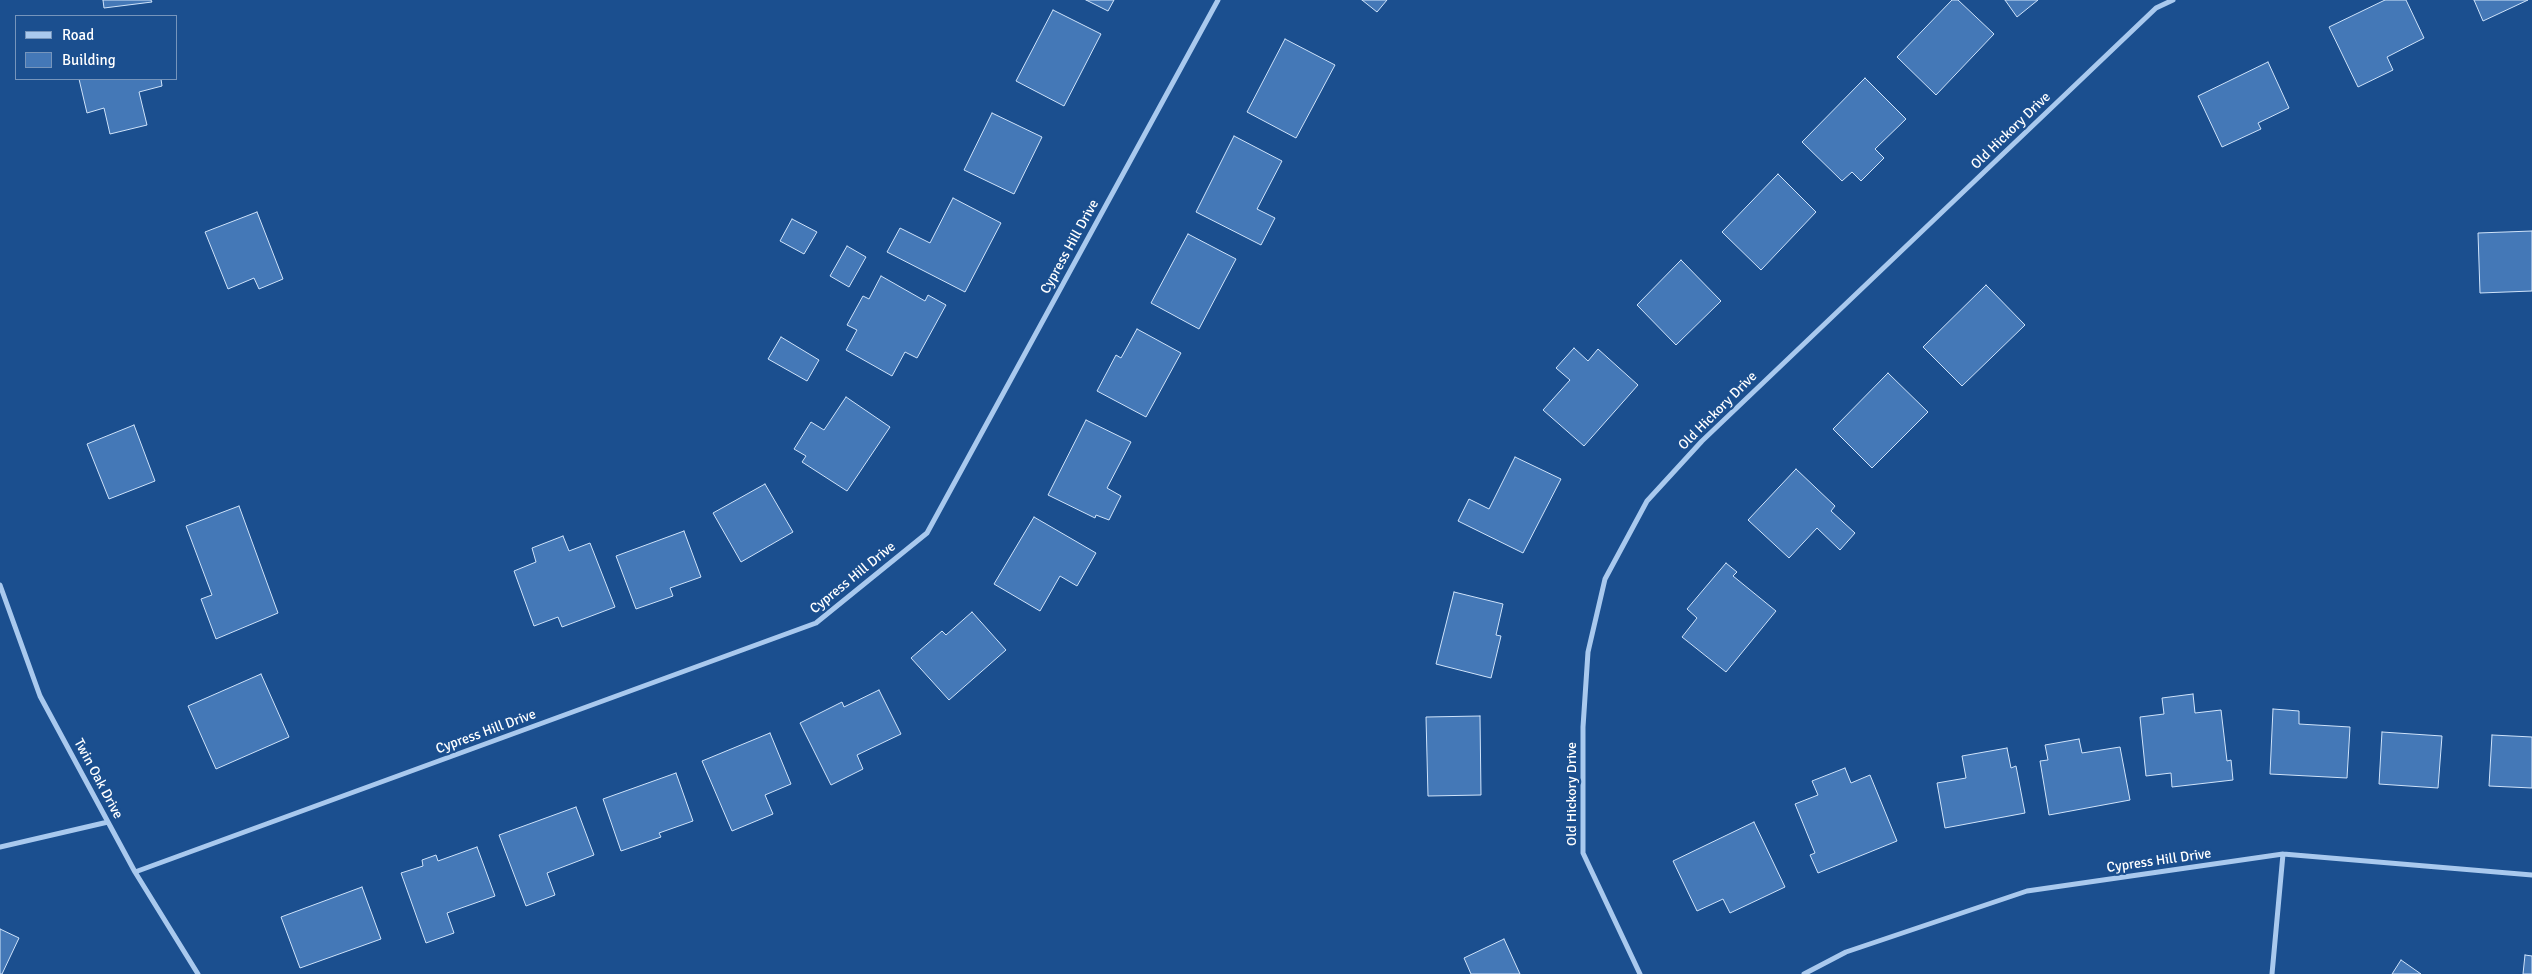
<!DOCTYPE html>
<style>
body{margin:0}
#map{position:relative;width:2532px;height:974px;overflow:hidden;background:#1b4f8f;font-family:Signika,sans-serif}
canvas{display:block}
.legend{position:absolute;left:15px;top:15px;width:162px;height:65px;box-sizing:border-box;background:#1b4f8f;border:1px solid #7695bc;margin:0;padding:6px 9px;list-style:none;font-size:15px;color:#fff}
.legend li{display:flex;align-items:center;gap:10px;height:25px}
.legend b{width:25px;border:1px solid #7695bc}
</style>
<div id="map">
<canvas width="2532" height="974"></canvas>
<ul class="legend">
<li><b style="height:6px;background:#a9c9ee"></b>Road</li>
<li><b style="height:14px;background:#4478b7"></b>Building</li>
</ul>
</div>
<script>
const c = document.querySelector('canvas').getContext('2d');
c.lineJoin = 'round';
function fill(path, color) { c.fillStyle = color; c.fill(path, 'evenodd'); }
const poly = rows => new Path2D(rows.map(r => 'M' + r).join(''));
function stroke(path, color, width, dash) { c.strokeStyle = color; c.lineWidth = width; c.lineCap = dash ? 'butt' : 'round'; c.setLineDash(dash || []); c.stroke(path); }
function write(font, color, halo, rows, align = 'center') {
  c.font = font + ' Signika,sans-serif'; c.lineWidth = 4.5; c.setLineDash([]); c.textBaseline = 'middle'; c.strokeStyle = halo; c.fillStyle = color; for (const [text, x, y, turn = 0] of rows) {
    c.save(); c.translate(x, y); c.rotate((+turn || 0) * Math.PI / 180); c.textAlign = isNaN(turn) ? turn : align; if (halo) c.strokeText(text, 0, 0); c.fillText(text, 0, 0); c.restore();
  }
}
const building = poly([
 [103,0,151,0,152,2,104,8,103,0],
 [1086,0,1114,0,1108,11,1086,0],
 [1362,0,1387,0,1377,12,1362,0],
 [1952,0,1958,0,1994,34,1936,95,1897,57,1952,0],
 [2005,0,2038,0,2017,17,2005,0],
 [2385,0,2406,0,2424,38,2387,57,2393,70,2358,87,2329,27,2385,0],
 [2474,0,2528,0,2483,21,2474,0],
 [1053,10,1101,34,1064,106,1016,81,1053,10],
 [1285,39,1335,65,1296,138,1247,112,1285,39],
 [2268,62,2289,108,2258,123,2261,129,2222,147,2198,96,2268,62],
 [1865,78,1906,119,1875,149,1884,158,1861,181,1852,172,1842,181,1802,142,1865,78],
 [79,79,161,79,162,86,139,92,147,125,110,134,104,108,87,113,79,79],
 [992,113,1042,137,1014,194,964,170,992,113],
 [1234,136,1282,161,1257,209,1275,218,1261,245,1196,212,1234,136],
 [1778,174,1816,212,1761,270,1722,232,1778,174],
 [953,198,1001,223,965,292,887,252,900,228,930,243,953,198],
 [257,212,283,279,259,289,254,278,228,289,205,232,257,212],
 [792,219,817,232,804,254,780,241,792,219],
 [2532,231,2532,291,2480,293,2478,233,2532,231],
 [1188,234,1236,259,1199,329,1151,303,1188,234],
 [847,246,866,257,849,287,830,276,847,246],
 [1681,260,1721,301,1676,345,1637,305,1681,260],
 [881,276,925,301,928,295,946,305,917,358,905,352,892,376,846,350,857,330,847,325,863,296,869,299,881,276],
 [1986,285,2025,325,1962,386,1923,347,1986,285],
 [1137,329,1181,353,1146,417,1097,391,1116,355,1121,358,1137,329],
 [781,337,819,360,807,381,768,359,781,337],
 [1574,348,1588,361,1598,349,1638,385,1584,446,1543,410,1570,380,1556,368,1574,348],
 [1888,373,1928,412,1872,468,1833,429,1888,373],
 [846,397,890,427,847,491,802,462,806,456,794,449,811,422,824,430,846,397],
 [1086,420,1131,442,1107,488,1121,496,1109,520,1096,515,1095,518,1048,495,1086,420],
 [134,425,155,481,109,499,87,444,134,425],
 [1515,457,1561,479,1523,553,1458,521,1469,499,1489,509,1515,457],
 [1796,469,1835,506,1831,511,1855,533,1840,550,1817,528,1789,558,1748,520,1796,469],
 [765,484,793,532,741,562,713,513,765,484],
 [239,506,278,613,216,639,201,599,212,595,186,526,239,506],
 [1034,517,1096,553,1077,586,1060,576,1040,611,994,584,1034,517],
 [684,531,701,577,670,588,673,596,636,609,616,556,684,531],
 [563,536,569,551,590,543,615,607,562,627,558,617,534,626,514,571,536,562,532,548,563,536],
 [1726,563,1737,572,1733,576,1776,611,1726,672,1682,637,1697,618,1687,609,1726,563],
 [1454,592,1503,604,1496,635,1501,636,1491,678,1436,664,1454,592],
 [972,612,1006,650,949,700,911,658,942,631,946,635,972,612],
 [261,674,289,737,216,769,188,706,261,674],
 [879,690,901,734,857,755,863,769,831,785,800,723,842,702,844,707,879,690],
 [2193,694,2195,713,2221,710,2227,761,2231,760,2233,780,2172,787,2171,773,2146,776,2140,717,2164,714,2162,698,2193,694],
 [2273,709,2299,711,2299,724,2350,727,2347,778,2270,774,2273,709],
 [1480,716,1481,795,1428,796,1426,717,1480,716],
 [2382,732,2442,736,2438,788,2379,784,2382,732],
 [770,733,791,784,765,795,773,814,732,831,702,761,770,733],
 [2492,735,2532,737,2532,788,2489,786,2492,735],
 [2079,739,2082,753,2120,747,2130,800,2049,815,2040,761,2048,760,2045,745,2079,739],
 [2007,748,2011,768,2016,766,2025,813,1945,828,1937,783,1966,778,1962,756,2007,748],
 [1845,768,1851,783,1870,775,1897,841,1818,873,1810,855,1815,853,1795,804,1818,795,1812,781,1845,768],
 [676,773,693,821,659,833,661,837,621,851,603,799,676,773],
 [576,807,594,855,547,873,555,895,526,906,499,835,576,807],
 [1754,822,1785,887,1730,913,1723,899,1697,911,1673,861,1754,822],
 [477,847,495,896,447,913,454,933,426,943,401,873,423,866,422,860,436,855,438,861,477,847],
 [362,887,381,939,300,968,281,917,362,887],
 [0,929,19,938,2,974,0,974,0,929],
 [1504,939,1520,974,1471,974,1464,958,1504,939],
 [2525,955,2532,956,2532,974,2523,974,2525,955],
 [2401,960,2421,974,2392,974,2401,960]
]);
fill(building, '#4478b7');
stroke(building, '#cfe3fa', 1);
stroke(poly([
 [0,585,40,696,135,872,198,974],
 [0,847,108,822],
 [135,872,816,623,927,533,1218,0],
 [1640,974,1583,853,1583,727,1588,652,1605,579,1647,501,1702,441,2156,8,2173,0],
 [1804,974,1846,952,2027,891,2283,854,2532,875],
 [2272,974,2283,854]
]), '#a9c9ee', 5);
write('14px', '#fff', '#1b4f8f', [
 ["Old Hickory Drive",2011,131,-44],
 ["Cypress Hill Drive",1070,247,-61],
 ["Old Hickory Drive",1718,411,-45],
 ["Cypress Hill Drive",853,578,-39],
 ["Cypress Hill Drive",486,732,-20],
 ["Twin Oak Drive",98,779,62],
 ["Old Hickory Drive",1572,794,-90],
 ["Cypress Hill Drive",2159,861,-8]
]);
</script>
